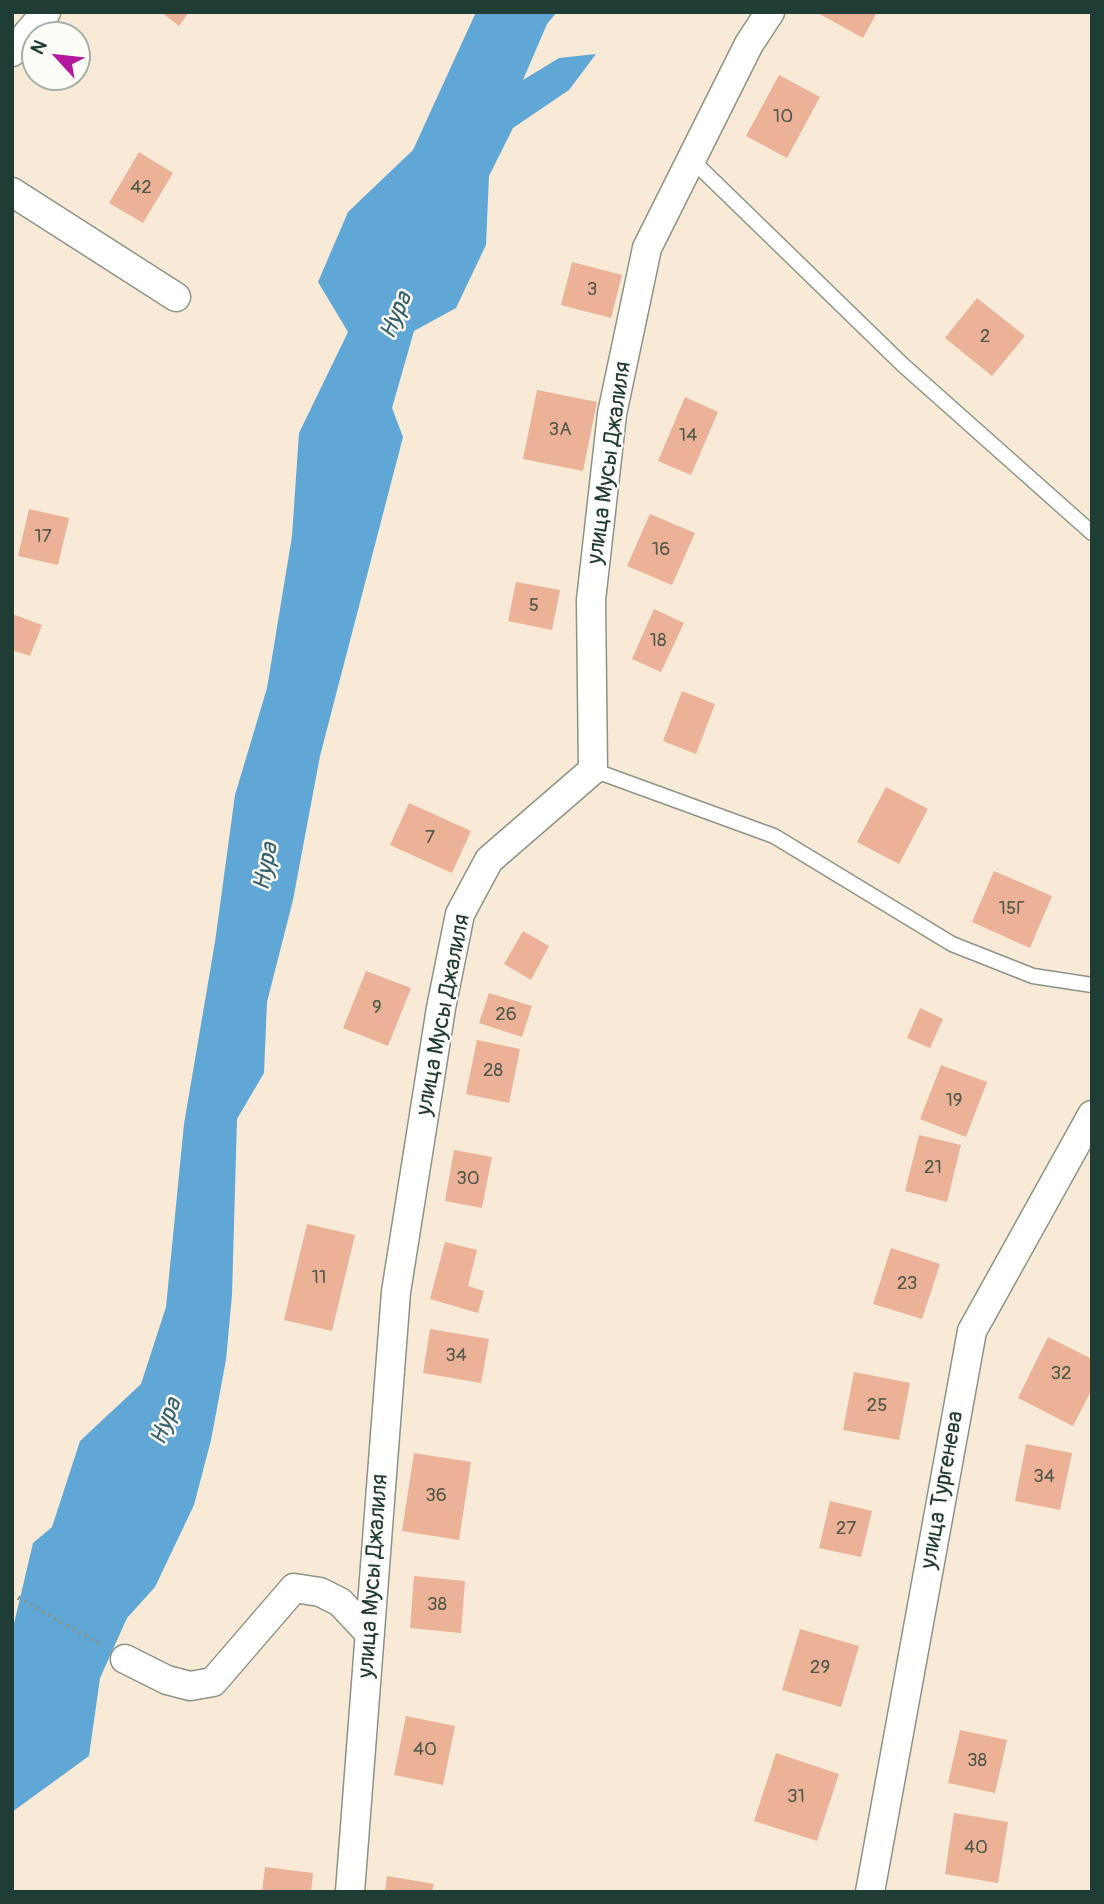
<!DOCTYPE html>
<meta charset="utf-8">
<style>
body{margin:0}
#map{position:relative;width:1104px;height:1904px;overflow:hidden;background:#f8ead7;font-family:Pangolin,sans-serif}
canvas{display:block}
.frame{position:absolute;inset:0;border:14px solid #1f3d34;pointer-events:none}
.north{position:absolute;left:21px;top:21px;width:70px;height:70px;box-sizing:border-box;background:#fdfcf7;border:2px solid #a4b0a9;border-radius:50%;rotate:297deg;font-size:19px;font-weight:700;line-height:28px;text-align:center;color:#1f3d34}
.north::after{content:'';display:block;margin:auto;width:24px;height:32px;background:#b5179e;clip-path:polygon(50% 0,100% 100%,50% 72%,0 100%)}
</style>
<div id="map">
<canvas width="1104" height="1904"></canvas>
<div class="frame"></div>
<div class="north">N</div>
</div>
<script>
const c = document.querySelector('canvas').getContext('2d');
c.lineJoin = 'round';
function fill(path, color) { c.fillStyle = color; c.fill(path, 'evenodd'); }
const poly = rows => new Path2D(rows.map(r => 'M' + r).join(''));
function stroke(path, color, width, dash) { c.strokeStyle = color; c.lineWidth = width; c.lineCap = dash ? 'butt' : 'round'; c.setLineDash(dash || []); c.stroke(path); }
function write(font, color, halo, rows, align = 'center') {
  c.font = font + ' Pangolin,sans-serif'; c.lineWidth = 5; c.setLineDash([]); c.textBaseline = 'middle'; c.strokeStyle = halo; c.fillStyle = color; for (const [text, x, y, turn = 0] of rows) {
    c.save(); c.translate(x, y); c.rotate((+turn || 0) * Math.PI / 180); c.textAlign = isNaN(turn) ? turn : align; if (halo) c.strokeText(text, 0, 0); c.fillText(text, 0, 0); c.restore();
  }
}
fill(poly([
 [476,12,557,12,547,24,523,80,559,58,596,54,569,90,513,128,489,176,486,245,456,308,414,331,392,408,403,437,320,756,293,900,267,1002,264,1073,237,1119,232,1295,226,1360,211,1440,194,1505,155,1587,127,1618,100,1678,89,1756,12,1812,12,1632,33,1543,52,1527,80,1441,141,1384,166,1307,184,1124,215,942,235,795,267,688,292,536,299,433,348,332,318,282,348,212,413,150]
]), '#61a7d6');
fill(poly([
 [161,12,189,12,179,26],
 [816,12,877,12,863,38],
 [779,75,820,97,787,158,746,136],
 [139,152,173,173,143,223,109,203],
 [572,262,622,275,611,318,561,305],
 [977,298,1025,336,992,376,945,338],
 [537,390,597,402,583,471,523,459],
 [685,397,718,412,691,475,658,461],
 [29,509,69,518,58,565,18,556],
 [650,514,695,533,672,585,627,566],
 [516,582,560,590,552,630,508,621],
 [654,609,684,623,661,672,632,659],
 [12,614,42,625,30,656,12,650],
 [682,691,715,704,696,754,663,741],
 [886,787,928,809,899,864,857,842],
 [409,803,471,831,452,873,390,845],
 [994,871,1052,896,1030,948,972,922],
 [523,931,549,946,531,980,504,964],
 [366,971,411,988,388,1046,343,1028],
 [489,993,532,1006,522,1037,479,1023],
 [920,1008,943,1019,930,1048,907,1038],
 [477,1040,520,1049,509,1103,466,1094],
 [941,1065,987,1082,966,1137,920,1119],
 [919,1135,961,1145,947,1202,905,1191],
 [454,1150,492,1157,482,1208,445,1201],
 [307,1224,355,1235,332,1331,284,1320],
 [445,1242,477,1250,468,1286,484,1291,478,1313,430,1299],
 [891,1248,940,1264,922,1319,873,1304],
 [430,1329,489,1339,481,1383,423,1373],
 [1048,1337,1092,1359,1092,1389,1073,1426,1018,1398],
 [854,1372,910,1383,899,1440,843,1430],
 [1026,1444,1072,1453,1060,1510,1015,1501],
 [414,1453,471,1462,459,1540,402,1531],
 [830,1501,872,1511,861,1557,819,1548],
 [414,1576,465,1581,461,1633,410,1628],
 [800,1629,859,1646,841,1707,782,1690],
 [406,1716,455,1726,443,1785,394,1775],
 [960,1730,1007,1740,995,1793,948,1783],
 [776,1753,839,1774,817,1841,754,1821],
 [954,1813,1008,1822,998,1883,945,1874],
 [265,1867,313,1873,311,1892,262,1892],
 [387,1876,434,1884,432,1892,385,1892]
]), '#ebb298');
const lane = poly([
 [692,160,903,365,1092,533],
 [593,770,774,836,952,944,1033,976,1092,985]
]);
const street = poly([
 [12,52,46,12],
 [12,192,176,297],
 [125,1659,167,1680,190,1686,213,1682,294,1588,320,1592,340,1602,370,1634],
 [350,1892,396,1292,441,1008,460,914,489,860,593,770,591,600,612,414,647,248,749,44,770,12],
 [870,1892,972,1331,1092,1115]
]);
stroke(lane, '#8c9486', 17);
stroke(street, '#8c9486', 31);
stroke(poly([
 [12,1594,100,1644]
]), '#8c9486', 4.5, [2, 5]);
stroke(lane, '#fff', 14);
stroke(street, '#fff', 28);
write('19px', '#525a4d', null, [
 ["10",783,117],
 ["42",141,188],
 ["3",592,290],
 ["2",985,337],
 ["3А",560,430],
 ["14",688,436],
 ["17",43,537],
 ["16",661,550],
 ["5",534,606],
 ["18",658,641],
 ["7",430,838],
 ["15Г",1012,909],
 ["9",377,1008],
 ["26",506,1015],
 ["28",493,1071],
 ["19",954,1101],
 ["21",933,1168],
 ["30",468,1179],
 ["11",319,1278],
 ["23",907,1284],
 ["34",456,1356],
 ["32",1061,1374],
 ["25",877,1406],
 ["34",1044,1477],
 ["36",436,1496],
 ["27",846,1529],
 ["38",437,1605],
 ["29",820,1668],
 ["40",425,1750],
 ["38",977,1761],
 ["31",796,1797],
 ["40",976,1848]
]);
write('23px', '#1f3d34', '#fdfcf7', [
 ["улица Мусы Джалиля",610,463,-82],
 ["улица Мусы Джалиля",444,1015,-79],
 ["улица Тургенева",943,1490,-80],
 ["улица Мусы Джалиля",374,1576,-86]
]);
write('italic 24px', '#36626d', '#fdfcf7', [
 ["Нура",397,316,-67],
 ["Нура",267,867,-79],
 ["Нура",167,1422,-69]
]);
</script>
